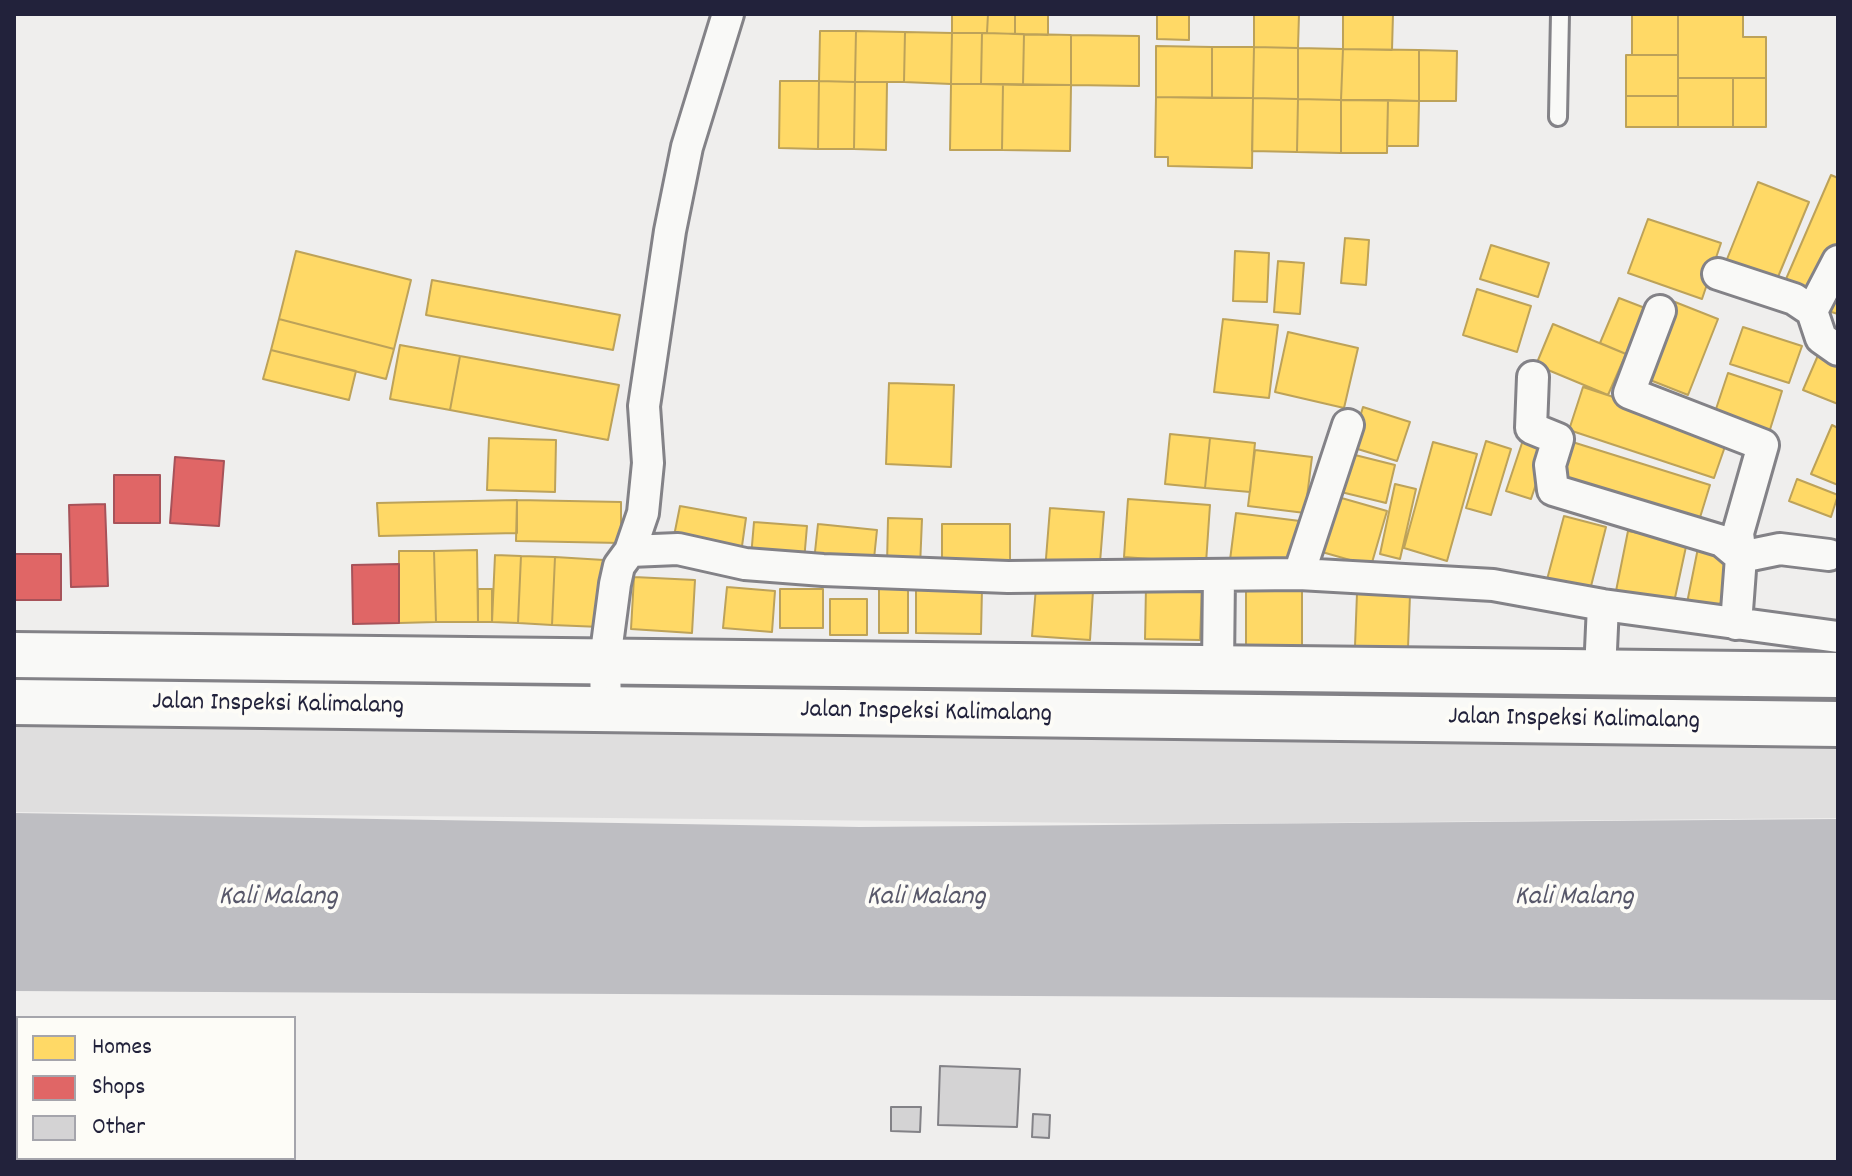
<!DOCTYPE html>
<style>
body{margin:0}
#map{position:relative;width:1852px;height:1176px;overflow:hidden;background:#efeeed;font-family:Dekko,sans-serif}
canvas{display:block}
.frame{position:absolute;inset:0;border:16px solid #22223b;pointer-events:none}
.legend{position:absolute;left:16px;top:1016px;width:280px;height:144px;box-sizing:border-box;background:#fdfcf7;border:2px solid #a5a5ac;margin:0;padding:10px 14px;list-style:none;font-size:24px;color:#22223b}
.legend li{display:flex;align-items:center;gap:16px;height:40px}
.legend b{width:40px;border:2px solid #a5a5ac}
</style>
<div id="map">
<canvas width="1852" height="1176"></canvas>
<div class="frame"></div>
<ul class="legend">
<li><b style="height:22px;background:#ffd966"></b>Homes</li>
<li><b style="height:22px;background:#e06666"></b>Shops</li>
<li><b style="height:22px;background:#d4d3d4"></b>Other</li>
</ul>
</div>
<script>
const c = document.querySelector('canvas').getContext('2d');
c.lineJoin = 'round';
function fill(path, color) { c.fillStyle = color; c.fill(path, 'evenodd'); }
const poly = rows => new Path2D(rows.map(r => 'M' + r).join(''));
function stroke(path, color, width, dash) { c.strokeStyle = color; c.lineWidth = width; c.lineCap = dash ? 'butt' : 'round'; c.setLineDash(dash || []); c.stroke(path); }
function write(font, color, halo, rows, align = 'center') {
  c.font = font + ' Dekko,sans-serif'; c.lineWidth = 8; c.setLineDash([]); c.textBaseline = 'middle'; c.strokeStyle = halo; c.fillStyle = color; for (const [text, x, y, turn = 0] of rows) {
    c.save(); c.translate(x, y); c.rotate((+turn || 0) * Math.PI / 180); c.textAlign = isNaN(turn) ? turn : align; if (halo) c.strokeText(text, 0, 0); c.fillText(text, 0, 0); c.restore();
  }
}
fill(poly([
 [14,702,1838,724,1838,818,1203,824,14,812]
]), '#dfdede');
fill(poly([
 [14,813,860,827,1838,819,1838,1000,14,991]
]), '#bebec2');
const homes = poly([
 [952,14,988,14,987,33,952,33,952,14],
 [988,14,1015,14,1015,34,987,33,988,14],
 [1015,14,1048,14,1048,35,1015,34,1015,14],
 [1157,14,1189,14,1189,40,1157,39,1157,14],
 [1254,14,1299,14,1298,48,1254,47,1254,14],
 [1343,14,1393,14,1392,50,1343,49,1343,14],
 [1632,14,1678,14,1678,55,1632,55,1632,14],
 [1678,14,1743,14,1743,37,1766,37,1766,78,1678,78,1678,14],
 [820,31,856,31,855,82,819,81,820,31],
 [856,31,905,32,904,82,855,82,856,31],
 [905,32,952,33,951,84,904,82,905,32],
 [952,33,982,33,981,84,951,84,952,33],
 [982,33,1024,34,1023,85,981,84,982,33],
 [1024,34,1071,35,1071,85,1023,85,1024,34],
 [1071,35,1139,36,1139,86,1071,85,1071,35],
 [1156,46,1212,47,1212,98,1156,97,1156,46],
 [1212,47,1254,47,1253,98,1212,98,1212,47],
 [1254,47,1298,48,1298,99,1253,98,1254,47],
 [1298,48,1343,49,1341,100,1298,99,1298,48],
 [1343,49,1419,50,1419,101,1341,100,1343,49],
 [1419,50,1457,51,1456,101,1419,101,1419,50],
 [1626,55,1678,55,1678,96,1626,96,1626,55],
 [1678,78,1733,78,1733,127,1678,127,1678,78],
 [1733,78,1766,78,1766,127,1733,127,1733,78],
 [780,81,819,81,818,149,779,148,780,81],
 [819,81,855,82,854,149,818,149,819,81],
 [855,82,887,82,886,150,854,149,855,82],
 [951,84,1003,84,1002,150,950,150,951,84],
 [1003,84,1071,85,1070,151,1002,150,1003,84],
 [1626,96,1678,96,1678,127,1626,127,1626,96],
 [1156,97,1253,98,1252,168,1168,166,1168,157,1155,157,1156,97],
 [1253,98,1298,99,1297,152,1252,151,1253,98],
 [1298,99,1341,100,1341,153,1297,152,1298,99],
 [1341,100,1388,100,1387,153,1341,153,1341,100],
 [1388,100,1419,101,1418,146,1387,146,1388,100],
 [1831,175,1838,178,1838,242,1816,292,1786,279,1831,175],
 [1758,182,1809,202,1773,289,1723,269,1758,182],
 [1648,219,1721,243,1702,299,1628,273,1648,219],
 [1345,238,1369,240,1366,285,1341,283,1345,238],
 [1491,245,1549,263,1538,297,1480,279,1491,245],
 [296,251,411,280,394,349,279,319,296,251],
 [1235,251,1269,253,1267,302,1233,301,1235,251],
 [1278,261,1304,263,1300,314,1274,312,1278,261],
 [432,280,620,315,613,350,426,315,432,280],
 [1838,282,1838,314,1828,311,1838,282],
 [1477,289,1531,306,1517,352,1463,335,1477,289],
 [1619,298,1645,308,1626,354,1600,343,1619,298],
 [1675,302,1718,319,1688,395,1645,378,1675,302],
 [279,319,394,349,386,379,271,350,279,319],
 [1223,319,1278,325,1269,398,1214,392,1223,319],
 [1553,324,1626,354,1608,395,1536,365,1553,324],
 [1743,327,1802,346,1789,383,1730,364,1743,327],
 [1288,332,1358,348,1344,408,1275,392,1288,332],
 [400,345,460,356,450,410,390,399,400,345],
 [271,350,356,371,349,400,263,379,271,350],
 [1819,353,1838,362,1838,404,1803,390,1819,353],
 [460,356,619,385,608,440,450,410,460,356],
 [1728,373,1782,391,1768,436,1713,418,1728,373],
 [889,383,954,385,951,467,886,464,889,383],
 [1583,387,1729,435,1714,478,1569,430,1583,387],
 [1363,407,1410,422,1397,461,1351,447,1363,407],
 [1832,425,1838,428,1838,485,1811,474,1832,425],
 [1170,434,1210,438,1205,488,1165,484,1170,434],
 [1524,437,1549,445,1531,499,1506,491,1524,437],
 [489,438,556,440,555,492,487,490,489,438],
 [1210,438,1255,443,1250,492,1205,488,1210,438],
 [1566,440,1710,485,1698,524,1554,479,1566,440],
 [1486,441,1511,449,1491,515,1466,508,1486,441],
 [1433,442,1477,454,1447,561,1404,548,1433,442],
 [1255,450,1312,457,1305,513,1248,506,1255,450],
 [1351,454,1395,465,1386,503,1341,492,1351,454],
 [1797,479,1838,495,1831,517,1789,501,1797,479],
 [1395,484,1416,489,1400,559,1380,554,1395,484],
 [1338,497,1387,511,1371,566,1322,552,1338,497],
 [1128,499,1210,505,1206,563,1124,557,1128,499],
 [517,500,517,533,379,536,377,503,517,500],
 [517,500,621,502,621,543,516,541,517,500],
 [680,506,746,518,741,553,673,541,680,506],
 [1050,508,1104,512,1099,575,1045,571,1050,508],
 [1236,513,1300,521,1294,568,1230,560,1236,513],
 [1564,516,1606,527,1588,598,1545,587,1564,516],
 [888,518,922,519,920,567,887,566,888,518],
 [754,522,807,526,804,561,751,557,754,522],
 [818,524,877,530,873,568,814,561,818,524],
 [942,524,1010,524,1010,568,942,568,942,524],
 [1628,531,1687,542,1673,607,1615,596,1628,531],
 [1698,548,1732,554,1721,615,1686,608,1698,548],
 [477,550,478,622,436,622,434,551,477,550],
 [399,551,434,551,436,622,399,623,399,551],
 [495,555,521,556,518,623,492,622,495,555],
 [521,556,555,557,552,625,518,623,521,556],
 [555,557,604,560,601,627,552,625,555,557],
 [634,577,695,580,692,633,631,629,634,577],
 [879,586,908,586,908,633,879,633,879,586],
 [1146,586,1202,587,1200,640,1145,639,1146,586],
 [727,587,775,591,772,632,723,628,727,587],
 [916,587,982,588,981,634,916,633,916,587],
 [1036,587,1093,591,1090,640,1032,636,1036,587],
 [1246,587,1302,587,1302,648,1246,649,1246,587],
 [478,589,492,589,492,622,478,622,478,589],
 [780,589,823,589,823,628,780,628,780,589],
 [1357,593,1410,595,1408,648,1355,646,1357,593],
 [830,599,867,599,867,635,830,635,830,599]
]);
fill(homes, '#ffd966');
stroke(homes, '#bda259', 2);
const shops = poly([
 [175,457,224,461,219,526,170,523,175,457],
 [114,475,160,475,160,523,114,523,114,475],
 [105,504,108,586,71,587,69,505,105,504],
 [14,554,61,554,61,600,14,600,14,554],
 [399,564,399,623,353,624,352,565,399,564]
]);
fill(shops, '#e06666');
stroke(shops, '#a75259', 2);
const building = poly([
 [940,1066,1020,1069,1017,1127,938,1125,940,1066],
 [891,1107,921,1107,920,1132,891,1131,891,1107],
 [1033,1114,1050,1115,1049,1138,1032,1137,1033,1114]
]);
fill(building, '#d4d3d4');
stroke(building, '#838287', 2);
const service = poly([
 [1558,117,1560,14]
]);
const minor = poly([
 [1718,274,1794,299,1812,311,1821,338,1838,350],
 [1660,311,1629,393,1763,445,1738,533,1741,557,1780,549,1829,555],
 [1812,311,1838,261],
 [1533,377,1531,428,1558,439,1550,465,1553,490,1722,541,1741,557,1736,624],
 [630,551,678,549,745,564,823,570,1008,577,1299,574,1493,585,1603,605,1838,637],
 [1299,574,1348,425],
 [1218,667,1219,575],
 [1600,672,1603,605],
 [606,710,605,660,615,584,619,566,630,551,643,513,648,463,644,406,670,231,687,147,728,14]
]);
const primary = poly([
 [14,655,1838,675],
 [14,702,1838,724]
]);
stroke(service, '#838287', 22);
stroke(minor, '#838287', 36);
stroke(primary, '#838287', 50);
stroke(service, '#f9f9f7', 16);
stroke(minor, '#f9f9f7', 30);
stroke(primary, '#f9f9f7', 44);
write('26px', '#22223b', '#fdfcf7', [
 ["Jalan Inspeksi Kalimalang",278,706,1],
 ["Jalan Inspeksi Kalimalang",926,714,1],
 ["Jalan Inspeksi Kalimalang",1574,721,1]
]);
write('italic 28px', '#58586a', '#fdfcf7', [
 ["Kali Malang",278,899],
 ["Kali Malang",926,899],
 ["Kali Malang",1574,899]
]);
</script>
